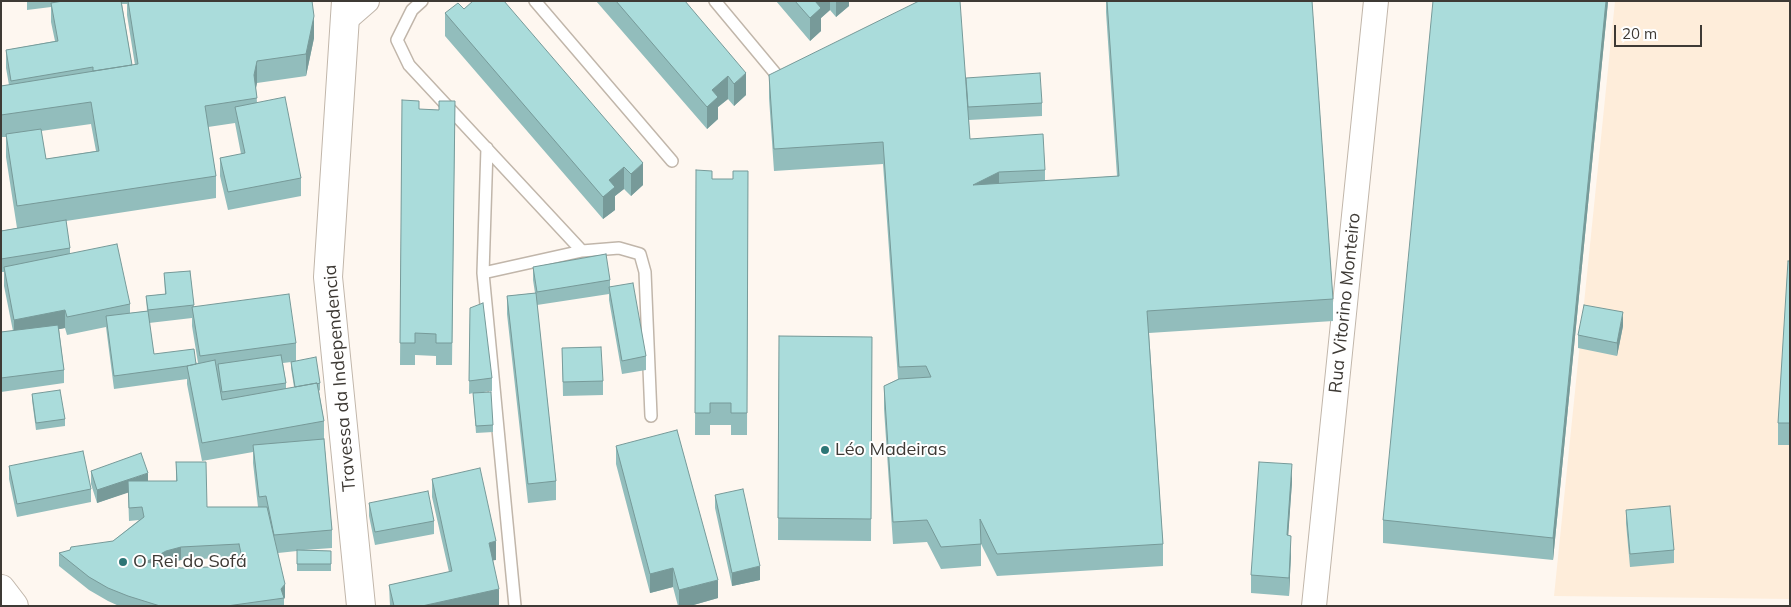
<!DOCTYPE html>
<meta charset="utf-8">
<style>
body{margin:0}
#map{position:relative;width:1791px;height:607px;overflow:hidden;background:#fef7f0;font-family:Mulish,sans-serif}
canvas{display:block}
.frame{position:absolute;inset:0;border:2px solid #3e3a35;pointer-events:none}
.scale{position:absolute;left:1614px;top:25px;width:88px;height:22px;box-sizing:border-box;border:2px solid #3e3a35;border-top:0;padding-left:6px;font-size:15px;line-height:18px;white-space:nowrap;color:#3e3a35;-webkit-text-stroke:4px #fff;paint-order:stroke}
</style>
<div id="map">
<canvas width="1791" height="607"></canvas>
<div class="frame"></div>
<div class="scale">20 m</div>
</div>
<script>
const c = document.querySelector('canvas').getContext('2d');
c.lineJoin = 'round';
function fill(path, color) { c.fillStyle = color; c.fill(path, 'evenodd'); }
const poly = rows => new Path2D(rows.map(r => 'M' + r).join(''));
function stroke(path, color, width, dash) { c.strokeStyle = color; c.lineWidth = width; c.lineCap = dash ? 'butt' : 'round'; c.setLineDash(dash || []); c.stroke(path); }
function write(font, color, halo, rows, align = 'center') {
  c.font = font + ' Mulish,sans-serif'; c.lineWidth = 4; c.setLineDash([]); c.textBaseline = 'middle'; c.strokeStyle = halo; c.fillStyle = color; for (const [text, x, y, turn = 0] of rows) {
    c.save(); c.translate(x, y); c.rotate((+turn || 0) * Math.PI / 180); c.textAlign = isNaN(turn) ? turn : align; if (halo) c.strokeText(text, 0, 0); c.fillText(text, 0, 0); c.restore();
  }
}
fill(poly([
 [1615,1,1790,1,1790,599,1554,596]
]), '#feedda');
const lane = poly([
 [422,1,412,10,397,40,409,65,582,251,483,273,515,606],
 [535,1,672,161],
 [715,1,775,73],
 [582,251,619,248,640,254,645,272,651,416],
 [483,273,487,148]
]);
const street = poly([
 [344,21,367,1],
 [1314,606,1376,1]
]);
const secondary = poly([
 [346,1,328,277,361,606],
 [1,589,14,606]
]);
stroke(lane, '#c1b6aa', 14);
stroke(street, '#c1b6aa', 26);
stroke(secondary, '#c1b6aa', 30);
stroke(lane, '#fff', 11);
stroke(street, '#fff', 24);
stroke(secondary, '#fff', 28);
fill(poly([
 [27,1,54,1,54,3,57,2,57,1,312,1,314,38,306,76,257,83,256,88,257,103,301,178,301,196,228,210,220,176,220,158,241,154,235,123,208,127,216,176,216,198,66,221,70,248,70,254,130,304,130,313,147,311,146,296,165,294,164,273,190,271,194,307,296,343,296,361,320,383,320,390,319,391,324,421,324,439,332,530,332,548,304,550,331,551,331,571,297,571,297,551,278,553,285,597,284,599,284,606,119,606,108,601,89,590,59,566,59,553,113,541,139,520,129,521,128,492,97,503,91,484,91,471,148,481,176,481,176,462,207,507,258,507,253,463,253,452,202,461,187,384,187,379,114,389,106,327,67,335,65,328,59,329,64,370,64,383,1,392,1,332,13,331,4,286,4,272,1,272,1,231,17,228,6,157,6,137,1,137,1,86,9,85,6,68,6,50,55,41,51,22,51,7,27,10],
 [122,4,127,4,127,15,135,65,132,65],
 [91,124,96,151,46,159,41,131],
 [192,318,192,326,198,363,154,354,149,323],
 [291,362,291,368,294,387,286,389,286,383,283,363],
 [239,557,240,562,208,567,181,568,164,565,181,560],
 [596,1,685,1,746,95,734,106,728,99,718,107,718,119,707,129],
 [776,1,849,1,849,6,836,17,830,10,821,18,821,31,810,41],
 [1106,1,1312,1,1333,299,1333,321,1149,333,1163,544,1163,566,997,576,981,544,981,566,941,569,927,542,893,544,884,409,884,386,898,379,883,164,774,171,769,98,769,75,966,86,1042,103,1042,116,969,120,970,139,1045,170,1045,181,1117,176,1106,12],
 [1608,1,1553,560,1383,543,1383,520],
 [464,9,643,185,631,196,624,189,615,196,615,210,603,219,445,36,445,13],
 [402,100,419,109,439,110,455,101,452,365,436,365,436,356,415,355,415,365,400,365],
 [696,170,712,179,733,179,748,171,747,435,731,435,731,425,710,425,710,435,695,435],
 [1790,261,1790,445,1778,445,1778,423],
 [533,267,610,280,610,287,646,356,646,370,622,374,609,300,609,294,537,305,556,481,556,500,528,503,507,314,507,296,535,293,533,280],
 [470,308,492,378,492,391,484,392,493,425,493,432,476,433,473,393,469,394],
 [1623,326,1617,356,1578,348,1578,335],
 [779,336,872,337,871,541,778,540],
 [562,348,603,381,603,395,563,396],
 [32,394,65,419,65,426,36,430,32,400],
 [616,446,718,598,690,606,678,606,673,587,650,593,616,464],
 [9,466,91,489,91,502,17,517,9,479],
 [432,479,496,560,493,560,499,606,390,606,389,585,449,572,432,497],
 [1292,482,1288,535,1291,554,1289,596,1251,593,1251,575],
 [715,495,760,580,732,586,715,508],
 [369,503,434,521,434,534,375,545,369,516],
 [1626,510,1674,550,1674,563,1630,567,1626,523]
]), '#92bdbc');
fill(poly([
 [815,1,830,1,830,10,821,18,821,31,810,41,810,18],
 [836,1,849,1,849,6,836,17],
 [1606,1,1608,2,1553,560,1553,538],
 [314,16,314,38,306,76,306,54],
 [257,61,257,83,254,97,254,75],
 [746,73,746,95,734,106,734,84],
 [728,76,728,99,718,107,718,119,707,129,707,107,712,90],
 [643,163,643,185,631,196,631,174],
 [624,167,624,189,615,196,615,210,603,219,603,197,609,180],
 [999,172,999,195,973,185],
 [65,310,65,328,14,338,14,320],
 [1623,312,1623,326,1617,356,1617,343],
 [1292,464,1292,482,1287,553,1287,535],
 [148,473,148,486,97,503,97,490],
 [1291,536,1291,554,1289,596,1289,578],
 [496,541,496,560,489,561,489,543],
 [181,547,181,560,166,564,146,575,146,562,166,551],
 [760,566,760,580,732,586,732,573],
 [673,568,673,587,650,593,650,574],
 [718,580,718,598,690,606,679,606,679,590],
 [285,584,285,597,284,599,281,589],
 [499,589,499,606,422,606]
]), '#779a99');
const building = poly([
 [63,1,121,1,132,65,93,71,93,67,11,81,6,50,58,41,51,3,63,1],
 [128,1,312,1,314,16,306,54,257,61,254,75,257,98,205,106,216,176,17,206,6,134,41,129,46,159,99,151,91,102,1,115,1,86,138,64,128,1],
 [473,1,504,1,643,163,631,174,624,167,609,180,615,187,603,197,445,13,458,3,464,9,473,1],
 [616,1,685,1,746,73,734,84,728,76,712,90,718,97,707,107,616,1],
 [795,1,815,1,821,8,810,18,795,1],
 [919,1,960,1,970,139,1043,134,1045,170,999,172,973,185,1119,176,1107,1,1312,1,1333,299,1147,311,1163,544,997,554,980,519,981,544,941,547,927,520,893,522,884,386,899,379,931,377,926,366,899,367,883,142,774,149,769,75,919,1],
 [1433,1,1606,1,1553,538,1383,520,1433,1],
 [1040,73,1042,103,968,107,966,78,1040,73],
 [285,97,301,178,228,192,220,158,245,153,235,107,285,97],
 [402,100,419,101,419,109,439,110,439,101,455,101,452,343,436,343,436,334,415,333,415,343,400,343,402,100],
 [696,170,712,171,712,179,733,179,733,171,748,171,747,413,731,413,731,403,710,403,710,413,695,413,696,170],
 [66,220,70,248,1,259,1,231,66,220],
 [117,244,130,304,67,317,65,310,14,320,4,267,117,244],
 [606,254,610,280,537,292,533,267,606,254],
 [1788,261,1790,261,1790,423,1778,423,1788,261],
 [190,271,194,305,148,310,146,296,166,294,164,273,190,271],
 [633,283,646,356,622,361,609,287,633,283],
 [536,293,556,481,528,484,507,296,536,293],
 [289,294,296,343,200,356,192,307,289,294],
 [483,303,492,378,469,381,470,308,483,303],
 [1584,305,1623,312,1617,343,1578,335,1584,305],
 [148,311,154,354,194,349,196,364,187,366,114,376,106,316,148,311],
 [58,325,64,370,1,378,1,332,58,325],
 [779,336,872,337,871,519,778,518,779,336],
 [601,347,603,381,563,382,562,348,601,347],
 [281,355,286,383,222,392,218,364,281,355],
 [316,357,320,383,317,384,317,383,295,387,291,362,316,357],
 [215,360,222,400,317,383,324,421,202,443,187,366,215,360],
 [60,390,65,419,36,423,32,394,60,390],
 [491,392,493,425,476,426,473,393,491,392],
 [677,430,718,580,679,590,673,568,650,574,616,446,677,430],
 [324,439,332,530,274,535,266,496,259,497,253,445,324,439],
 [83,451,91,489,17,504,9,466,83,451],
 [141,453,148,473,97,490,91,471,141,453],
 [176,462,206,462,207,507,267,507,285,584,281,589,284,598,227,606,160,606,128,596,108,588,89,577,59,553,70,550,71,547,113,541,144,517,142,507,129,508,128,481,177,481,176,462],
 [239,544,243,562,208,567,181,568,146,562,166,551,181,547,239,544],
 [1259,462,1292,464,1287,535,1291,536,1289,578,1251,575,1259,462],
 [480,468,496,541,489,543,499,589,422,606,394,606,389,585,452,571,432,479,480,468],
 [743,489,760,566,732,573,715,495,743,489],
 [428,491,434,521,375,532,369,503,428,491],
 [1670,506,1674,550,1630,554,1626,510,1670,506],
 [297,550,331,551,331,564,297,564,297,550]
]);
fill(building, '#aadcdb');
stroke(building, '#779a99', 1);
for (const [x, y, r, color] of [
 [825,450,5,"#2d7676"],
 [123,562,5,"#2d7676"]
]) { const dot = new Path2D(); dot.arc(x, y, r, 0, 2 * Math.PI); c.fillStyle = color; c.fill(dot); stroke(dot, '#fff', 2); }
write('18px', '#3e3a35', '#fff', [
 ["Rua Vitorino Monteiro",1345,303,-84],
 ["Travessa da Independencia",340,378,-95]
]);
write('18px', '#3e3a35', '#fff', [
 ["Léo Madeiras",835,450],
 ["O Rei do Sofá",133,562]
], 'left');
</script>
